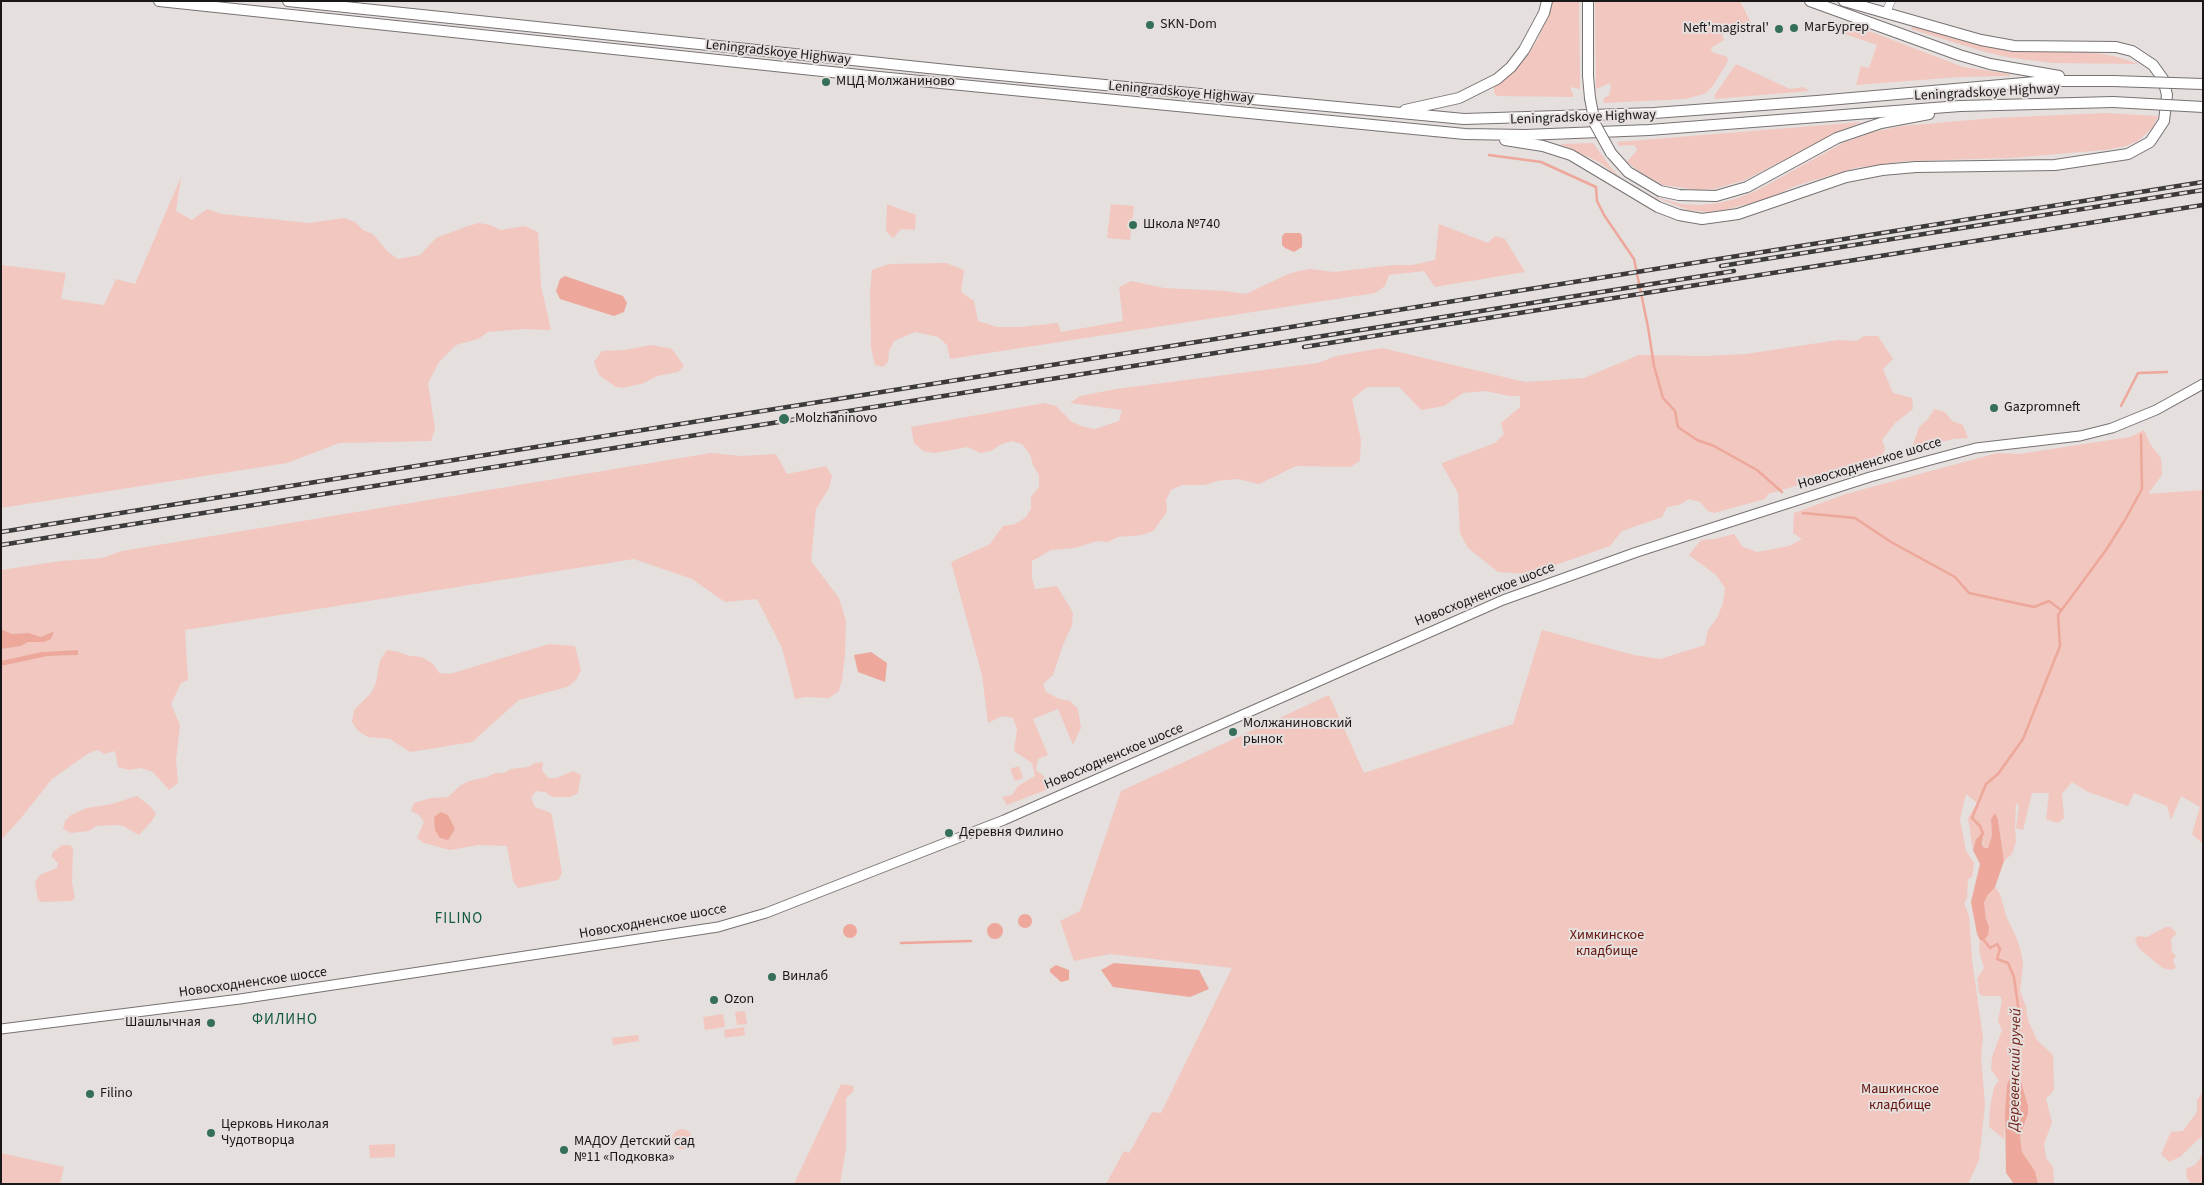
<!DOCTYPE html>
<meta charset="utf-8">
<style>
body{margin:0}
#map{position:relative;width:2204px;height:1185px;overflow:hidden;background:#e5dfde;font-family:"Source Sans 3",sans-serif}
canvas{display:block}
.frame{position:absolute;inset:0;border:2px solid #191717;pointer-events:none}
</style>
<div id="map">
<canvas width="2204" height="1185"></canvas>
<div class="frame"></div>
</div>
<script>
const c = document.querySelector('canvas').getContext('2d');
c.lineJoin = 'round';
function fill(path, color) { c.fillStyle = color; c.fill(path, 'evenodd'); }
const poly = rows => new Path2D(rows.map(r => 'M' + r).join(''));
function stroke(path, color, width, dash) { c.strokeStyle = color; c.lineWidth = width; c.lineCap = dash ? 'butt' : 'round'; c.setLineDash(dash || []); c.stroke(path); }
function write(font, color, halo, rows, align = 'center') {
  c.font = font + ' "Source Sans 3",sans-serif'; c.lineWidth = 4; c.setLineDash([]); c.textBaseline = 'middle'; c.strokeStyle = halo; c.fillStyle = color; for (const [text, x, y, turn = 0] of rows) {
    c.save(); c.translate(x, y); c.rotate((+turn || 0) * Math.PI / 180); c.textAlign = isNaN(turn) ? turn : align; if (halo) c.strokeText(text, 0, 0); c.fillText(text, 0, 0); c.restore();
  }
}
fill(poly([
 [1553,1,1579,1,1580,89,1570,87,1574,97,1497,96,1494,93,1494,87,1519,65,1529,53,1538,39],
 [1595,1,1740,1,1751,23,1750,26,1743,23,1722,35,1724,40,1711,48,1712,52,1727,57,1728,61,1712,87,1704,94,1685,99,1604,103,1603,99,1609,95,1611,87,1610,83,1596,89],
 [1913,25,1959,40,2006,50,2095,53,2114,56,2139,64,2053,63,2012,58,1985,52,1911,29],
 [1861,28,1963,67,2011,74,2008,76,1959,77,1856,85,1861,66,1869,68,1877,45,1842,33,1852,29],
 [1736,64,1790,89,1804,87,1809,91,1715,99,1714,96],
 [2106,113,2158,116,2153,127,2138,141,2126,146,2105,150,2011,158,1906,161,1855,168,1795,186,1766,199,1724,210,1706,212,1689,210,1651,196,1681,204,1700,205,1719,203,1738,198,1758,190,1843,143,1873,132,1902,126,1994,118],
 [1862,122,1840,131,1745,180,1714,189,1698,190,1663,185,1646,176,1627,162,1637,150,1636,147,1633,145,1619,146,1617,142],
 [1593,143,1612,169,1622,179,1599,162,1560,144],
 [181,177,176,211,192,220,207,209,222,214,309,223,344,218,355,222,363,230,373,234,388,252,398,259,420,255,436,238,468,226,479,223,490,225,501,230,524,226,538,232,541,286,551,330,523,329,488,332,478,339,456,345,439,362,428,383,435,429,431,441,339,443,287,463,1,508,1,265,66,273,61,299,104,305,116,279,135,284],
 [887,204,916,215,915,230,901,229,893,238,886,231],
 [1111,204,1134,206,1130,240,1107,238],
 [1439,224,1488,243,1495,236,1505,239,1525,272,1435,287,1424,271,1389,275,1385,286,1375,293,950,359,947,345,938,337,915,332,894,341,889,351,888,362,883,367,875,365,871,348,870,291,872,270,889,264,946,263,964,270,961,292,974,301,978,321,997,327,1020,327,1058,323,1061,332,1123,321,1119,287,1131,281,1164,288,1225,291,1246,294,1288,274,1299,271,1311,269,1334,272,1393,265,1412,265,1435,260],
 [1864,336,1878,336,1893,359,1883,369,1893,393,1912,398,1913,409,1895,423,1882,440,1885,448,1883,454,1877,459,1864,466,1768,494,1765,499,1714,513,1708,511,1700,502,1689,499,1679,505,1667,507,1662,517,1622,531,1610,546,1530,574,1498,572,1468,548,1460,533,1458,493,1442,465,1442,463,1495,443,1504,434,1501,423,1520,407,1520,396,1509,396,1486,391,1463,393,1444,406,1421,410,1399,387,1367,387,1352,399,1361,440,1360,461,1350,467,1296,466,1259,484,1237,479,1217,481,1205,485,1182,485,1171,490,1166,500,1167,512,1153,531,1142,535,1118,537,1108,542,1097,541,1075,548,1051,550,1032,561,1032,578,1035,589,1057,586,1073,613,1072,625,1063,645,1053,675,1043,684,1046,692,1059,699,1070,701,1078,709,1081,728,1073,745,1058,709,1033,719,1048,755,1038,759,1036,770,1045,777,1048,789,1007,805,1002,797,1012,795,1018,786,1035,776,1032,763,1014,751,1017,729,1013,718,1002,716,988,723,982,675,951,562,990,544,1003,526,1015,524,1025,518,1031,509,1031,497,1039,487,1039,475,1033,465,1030,454,1022,444,1011,441,1000,445,991,451,980,453,968,447,934,453,923,451,914,443,911,427,1044,403,1056,406,1072,422,1084,427,1095,429,1119,421,1122,410,1070,403,1080,396,1116,389,1318,363,1336,356,1382,348,1525,382,1584,378,1639,355,1706,356,1746,354,1838,340,1857,341],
 [651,345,672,349,684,366,678,372,657,376,644,383,623,388,616,387,599,375,594,362,602,351,624,350],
 [1934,409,1945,412,1952,421,1963,425,1968,438,1953,439,1911,450,1919,427,1928,419],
 [2144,430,2150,444,2161,458,2162,475,2148,494,2203,490,2203,844,2192,834,2200,807,2181,796,2171,820,2167,806,2134,793,2128,806,2088,792,2072,782,2062,794,2064,818,2058,823,2046,819,2049,793,2032,793,2023,830,2016,828,2019,806,2016,803,2015,827,2016,842,2012,854,2004,861,1998,820,1991,819,1992,835,1988,848,1984,848,1982,839,1976,839,1973,850,1968,818,1977,803,1966,794,1960,819,1966,851,1974,863,1972,877,1968,879,1967,899,1964,903,1969,916,1972,960,1983,1038,1981,1057,1985,1104,1979,1160,1968,1184,1106,1184,1124,1151,1129,1153,1152,1112,1161,1113,1232,968,1110,954,1074,961,1060,921,1080,911,1121,791,1329,695,1364,773,1513,724,1542,630,1634,655,1660,659,1705,645,1708,630,1717,618,1723,603,1725,588,1716,575,1689,555,1701,540,1715,539,1734,534,1743,547,1757,552,1789,546,1802,539,1793,533,1794,513,1846,494,1997,453,2019,454,2130,437],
 [711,453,741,456,776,454,787,474,826,466,832,476,829,488,816,509,811,561,839,598,846,621,845,655,842,680,839,691,829,698,805,697,795,699,782,648,757,599,725,602,692,579,634,559,185,630,188,680,181,683,171,704,180,725,176,760,178,783,169,790,153,772,141,768,129,770,118,767,115,751,104,754,98,750,89,753,52,779,21,818,1,840,1,666,48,656,78,655,78,650,41,652,1,661,1,649,21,646,28,642,40,642,53,631,41,637,29,633,12,634,1,629,1,570,61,561,102,558,122,551],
 [549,644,575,646,581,670,576,680,567,687,519,700,472,742,410,752,390,739,368,737,358,731,352,722,354,710,371,693,376,683,380,660,387,650,399,652,410,656,422,657,433,664,439,673,450,674],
 [543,762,542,770,548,778,556,778,573,771,581,775,578,793,570,797,552,797,545,792,536,791,531,798,535,807,551,813,553,821,562,873,558,880,518,888,513,881,507,846,479,845,450,850,424,843,417,838,424,822,419,815,411,811,414,803,431,798,448,797,461,785,469,781,487,777,495,773,504,773,511,769,528,767,535,763],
 [1019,766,1023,778,1015,781,1010,769],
 [137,796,151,807,156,814,151,822,139,835,123,826,114,825,96,826,89,831,71,833,63,829,65,821,71,815,87,808,112,804],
 [62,845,70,845,73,848,72,883,75,898,71,901,41,902,38,900,35,882,40,875,57,868,58,863,52,857,52,853],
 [1995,887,2000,894,2006,916,2017,939,2021,952,2023,964,2020,991,2026,1007,2028,1020,2037,1040,2053,1055,2054,1090,2046,1099,2052,1122,2044,1144,2046,1158,2053,1167,2054,1184,2038,1184,2035,1171,2022,1152,2020,1137,2028,1113,2007,1085,2004,1139,1989,1127,1990,1108,1994,1087,1999,1081,1991,1069,1992,1057,2002,1030,1998,1021,2002,1000,2000,996,1982,996,1979,993,1977,979,1984,968,1979,951,1980,940,1983,941,1989,927,1986,919,1984,903,1987,896],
 [2166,927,2170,927,2177,933,2171,939,2172,952,2176,956,2173,960,2176,968,2171,970,2163,968,2144,953,2138,947,2135,939,2138,936,2147,937],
 [745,1011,747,1024,737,1025,735,1012],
 [723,1014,725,1027,705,1030,703,1017],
 [744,1027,745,1035,725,1038,724,1030],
 [638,1035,639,1041,613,1045,612,1038],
 [841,1084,853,1086,854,1091,846,1098,846,1149,840,1184,794,1184],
 [2203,1092,2203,1135,2180,1157,2169,1162,2161,1154,2171,1132,2183,1131,2197,1112,2197,1100],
 '672 1139a10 10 0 1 1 20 0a10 10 0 1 1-20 0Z',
 [395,1144,395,1157,370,1158,369,1145],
 [1,1153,64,1167,60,1184,1,1184],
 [2203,1154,2203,1184,2191,1184,2187,1178,2186,1169,2195,1165]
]), '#f2c7bf');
fill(poly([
 [1285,233,1300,233,1302,236,1302,247,1294,252,1285,248,1282,245,1282,236],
 [565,276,623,296,627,303,624,312,614,316,560,299,556,291,560,279],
 [1,629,12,634,29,633,41,637,54,631,51,639,44,642,28,642,21,646,1,649],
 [78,650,78,655,48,656,1,666,1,661,41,652],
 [871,652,887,663,885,682,858,672,854,655],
 [441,812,448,815,455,829,448,840,440,838,435,830,434,817],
 [1995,813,1998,820,2004,861,1995,887,1987,896,1984,903,1986,919,1989,927,1988,935,1983,941,1980,940,1977,934,1971,902,1980,864,1973,850,1976,839,1983,833,1982,844,1984,848,1988,848,1992,835,1991,819],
 '1018 921a7 7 0 1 1 14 0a7 7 0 1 1-14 0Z',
 '987 931a8 8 0 1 1 16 0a8 8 0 1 1-16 0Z',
 '843 931a7 7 0 1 1 14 0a7 7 0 1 1-14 0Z',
 [1114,963,1199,970,1209,989,1190,997,1113,987,1101,970],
 [1056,965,1069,970,1069,980,1061,982,1050,972,1050,969],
 [2011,1076,2018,1078,2021,1082,2028,1106,2028,1113,2020,1137,2022,1152,2035,1171,2038,1184,2014,1184,2006,1173,2005,1111,2007,1085]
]), '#eda79b');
stroke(poly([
 [1489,155,1541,162,1596,187,1597,201,1604,215,1634,259,1648,327,1654,366,1663,398,1675,411,1678,427,1697,440,1714,446,1757,470,1782,492],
 [2121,406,2138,373,2167,372],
 [1803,513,1855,518,1891,542,1955,577,1969,593,2034,607,2049,601,2061,610],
 [1981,835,1983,834,1980,826,1972,818,1986,784,1998,774,2023,739,2060,646,2058,615,2106,550,2125,520,2142,489,2141,435],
 [1983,939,1990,948,1997,944,2000,949,1997,959,2008,963,2014,977,2019,1013,2018,1081],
 [901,943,971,941]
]), '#eda79b', 2.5);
const tertiary = poly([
 [1886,12,1891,1]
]);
const secondary = poly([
 [1,1029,240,999,718,927,766,913,1004,820,1503,600,1637,552,1870,477,1927,461,1976,448,2080,436,2112,428,2156,410,2203,384]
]);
const trunk = poly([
 [159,1,879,77,1465,134,1525,135,1649,130,1960,106,2113,102],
 [288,1,957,71,1464,119,1654,113,1817,101,2047,81,2113,81],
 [1588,1,1588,76,1590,98],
 [1810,1,1959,55,1990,64,2059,76],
 [1405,110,1459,98,1497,79,1511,67,1524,50,1544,13,1547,1],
 [1505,140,1543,146,1571,155,1658,207,1679,215,1702,219,1738,214,1846,177,1882,170,1916,167,2055,165,2128,154,2150,142,2164,121,2167,95,2163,79,2153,65,2132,51,2116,47,2014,46,1981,40,1844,1],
 [1611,153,1628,172,1660,191,1679,195,1716,196,1747,187,1837,138,1881,123,1929,114]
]);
stroke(tertiary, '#777271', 9);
stroke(secondary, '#777271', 11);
stroke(trunk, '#777271', 12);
stroke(tertiary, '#fff', 8);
stroke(secondary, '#fff', 9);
stroke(trunk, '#fff', 10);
const rail = poly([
 [1721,266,2203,190],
 [1304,347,2203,205],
 [1,532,2203,182],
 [1,545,1734,271]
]);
stroke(rail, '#3c3a3a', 4.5);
stroke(rail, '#e5dfde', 2.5, [8]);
const trunkBridge = poly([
 [2113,81,2203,84],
 [1590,98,1595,124,1611,153],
 [2113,102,2203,107]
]);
stroke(trunkBridge, '#777271', 12, []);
stroke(trunkBridge, '#fff', 10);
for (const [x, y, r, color] of [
 [1150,25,5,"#366f57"],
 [1794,28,5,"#366f57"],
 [1779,29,5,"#366f57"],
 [826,82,5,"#366f57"],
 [1133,225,5,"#366f57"],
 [1994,408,5,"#366f57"],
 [784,419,6,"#366f57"],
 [1233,732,5,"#366f57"],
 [949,833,5,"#366f57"],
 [772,977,5,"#366f57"],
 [714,1000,5,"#366f57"],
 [211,1023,5,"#366f57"],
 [90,1094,5,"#366f57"],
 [211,1133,5,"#366f57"],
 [564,1150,5,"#366f57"]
]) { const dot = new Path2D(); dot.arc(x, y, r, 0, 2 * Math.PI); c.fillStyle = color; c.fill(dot); stroke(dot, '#e5dfde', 2); }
write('14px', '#191717', '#e5dfde', [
 ["SKN-Dom",1160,25],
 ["МагБургер",1804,28],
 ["Neft'magistral'",1769,29,"right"],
 ["МЦД Молжаниново",836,82],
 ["Школа №740",1143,225],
 ["Gazpromneft",2004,408],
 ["Molzhaninovo",795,419],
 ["Молжаниновский",1243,724],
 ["рынок",1243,740],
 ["Деревня Филино",959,833],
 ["Винлаб",782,977],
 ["Ozon",724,1000],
 ["Шашлычная",201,1023,"right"],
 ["Filino",100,1094],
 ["Церковь Николая",221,1125],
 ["Чудотворца",221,1141],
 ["МАДОУ Детский сад",574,1142],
 ["№11 «Подковка»",574,1158]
], 'left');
write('14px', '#191717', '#e5dfde', [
 ["Leningradskoye Highway",778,53,6],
 ["Leningradskoye Highway",1181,93,5],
 ["Leningradskoye Highway",1987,93,-3],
 ["Leningradskoye Highway",1583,118,-2],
 ["Новосходненское шоссе",1870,464,-17],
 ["Новосходненское шоссе",1485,595,-22],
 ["Новосходненское шоссе",1114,757,-23],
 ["Новосходненское шоссе",653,922,-10],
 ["Новосходненское шоссе",253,983,-8]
]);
write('14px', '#63130a', '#e5dfde', [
 ["Химкинское",1607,936],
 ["кладбище",1607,952],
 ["Машкинское",1900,1090],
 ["кладбище",1900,1106]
]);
c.letterSpacing = '1px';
write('15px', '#11583f', '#e5dfde', [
 ["FILINO",459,920],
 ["ФИЛИНО",285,1021]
]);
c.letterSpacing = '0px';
write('italic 15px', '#6e1e14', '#e5dfde', [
 ["Деревенский ручей",2016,1070,-89]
]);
</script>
